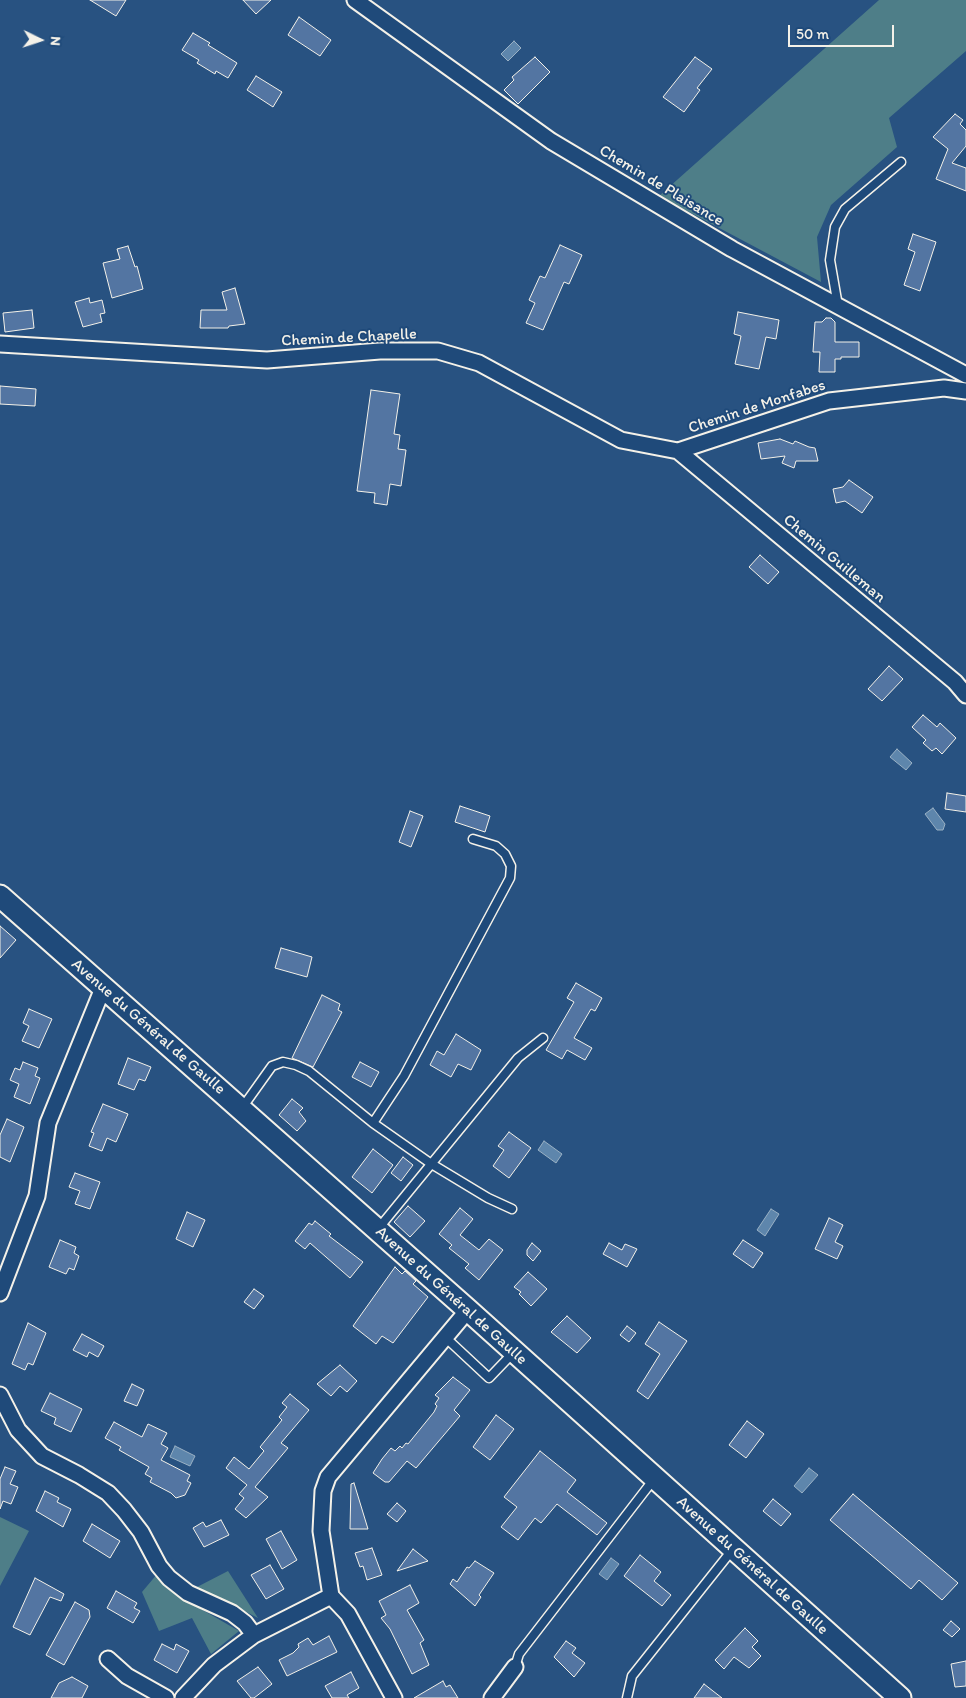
<!DOCTYPE html>
<meta charset="utf-8">
<style>
body{margin:0}
#map{position:relative;width:966px;height:1698px;overflow:hidden;background:#285281;font-family:Itim,sans-serif}
canvas{display:block}
.north{position:absolute;left:15px;top:15px;width:50px;height:50px;-webkit-text-stroke:4px #1f4a7a;paint-order:stroke;rotate:94deg;font-size:14px;font-weight:700;line-height:20px;text-align:center;color:#f4f1e8}
.north::after{content:'';display:block;margin:auto;width:18px;height:22px;background:#f4f1e8;clip-path:polygon(50% 0,100% 100%,50% 72%,0 100%)}
.scale{position:absolute;left:788px;top:25px;width:106px;height:22px;box-sizing:border-box;border:2px solid #f4f1e8;border-top:0;padding-left:6px;font-size:15px;line-height:18px;white-space:nowrap;color:#f4f1e8;-webkit-text-stroke:4px #1f4a7a;paint-order:stroke}
</style>
<div id="map">
<canvas width="966" height="1698"></canvas>
<div class="north">N</div>
<div class="scale">50 m</div>
</div>
<script>
const c = document.querySelector('canvas').getContext('2d');
c.lineJoin = 'round';
function fill(path, color) { c.fillStyle = color; c.fill(path, 'evenodd'); }
const poly = rows => new Path2D(rows.map(r => 'M' + r).join(''));
function stroke(path, color, width, dash) { c.strokeStyle = color; c.lineWidth = width; c.lineCap = dash ? 'butt' : 'round'; c.setLineDash(dash || []); c.stroke(path); }
function write(font, color, halo, rows, align = 'center') {
  c.font = font + ' Itim,sans-serif'; c.lineWidth = 4; c.setLineDash([]); c.textBaseline = 'middle'; c.strokeStyle = halo; c.fillStyle = color; for (const [text, x, y, turn = 0] of rows) {
    c.save(); c.translate(x, y); c.rotate((+turn || 0) * Math.PI / 180); c.textAlign = isNaN(turn) ? turn : align; if (halo) c.strokeText(text, 0, 0); c.fillText(text, 0, 0); c.restore();
  }
}
fill(poly([
 [879,0,966,0,966,51,889,118,897,147,831,205,817,237,821,282,659,196],
 [0,1517,29,1531,0,1586],
 [228,1571,258,1618,197,1587],
 [158,1573,187,1601,239,1631,211,1654,192,1618,159,1631,142,1592]
]), '#4e7e88');
const water = poly([
 [514,41,521,48,508,61,501,54,514,41],
 [897,749,912,763,906,770,890,757,897,749],
 [933,808,945,824,943,830,937,830,925,814,933,808],
 [544,1141,562,1154,556,1163,538,1150,544,1141],
 [771,1209,779,1214,765,1236,757,1230,771,1209],
 [175,1446,195,1456,190,1466,170,1457,175,1446],
 [809,1468,818,1475,802,1493,794,1486,809,1468],
 [611,1558,619,1564,607,1580,599,1574,611,1558]
]);
fill(water, '#5e86ac');
stroke(water, '#9ab1c4', 1);
const building = poly([
 [90,0,126,0,116,16,90,0],
 [243,0,271,0,256,14,243,0],
 [299,17,331,40,320,56,288,35,299,17],
 [193,33,210,43,208,45,237,63,228,78,216,71,215,74,197,63,199,60,182,50,193,33],
 [535,57,550,72,518,104,504,90,514,80,512,77,535,57],
 [695,57,712,69,697,88,700,90,684,112,663,97,695,57],
 [256,76,282,92,273,107,247,90,256,76],
 [955,114,963,120,960,124,966,130,966,146,952,163,966,168,966,191,936,179,948,149,933,137,955,114],
 [913,234,936,242,920,291,904,285,915,252,908,249,913,234],
 [560,245,582,255,569,284,564,282,543,330,526,323,535,303,529,300,540,276,545,278,560,245],
 [128,246,135,267,137,266,143,289,112,298,103,263,120,259,117,249,128,246],
 [235,288,245,324,229,326,228,328,200,328,201,310,227,310,222,292,235,288],
 [89,298,90,303,102,300,105,313,100,314,102,322,83,327,75,302,89,298],
 [32,310,34,328,5,332,3,313,32,310],
 [738,312,779,320,776,339,766,337,759,369,735,364,741,336,734,334,738,312],
 [826,318,831,318,835,322,835,342,859,342,859,357,841,357,841,359,835,359,835,372,819,372,820,352,813,352,815,322,822,322,826,318],
 [0,386,36,389,35,406,0,404,0,386],
 [371,390,400,394,394,434,400,435,398,449,406,450,401,486,390,484,387,505,374,503,375,493,357,491,371,390],
 [780,439,793,444,795,441,809,447,815,448,818,461,796,461,794,468,782,463,785,456,761,459,758,443,780,439],
 [849,480,873,497,862,513,845,501,836,503,833,489,843,487,849,480],
 [760,555,779,572,768,584,749,567,760,555],
 [889,666,903,679,882,701,868,689,889,666],
 [923,715,937,727,940,723,956,738,942,754,936,748,932,751,923,743,926,740,912,727,923,715],
 [947,793,966,796,966,812,945,809,947,793],
 [460,806,490,816,485,832,455,822,460,806],
 [410,811,423,816,411,847,399,842,410,811],
 [0,926,16,940,0,958,0,926],
 [281,948,312,957,307,977,275,968,281,948],
 [576,983,602,998,595,1011,591,1009,574,1038,592,1048,585,1060,567,1050,562,1059,546,1050,574,1002,567,998,576,983],
 [322,995,340,1004,338,1010,342,1012,313,1067,292,1058,322,995],
 [29,1009,52,1019,39,1048,22,1041,29,1026,23,1023,29,1009],
 [456,1034,481,1050,471,1070,458,1064,451,1077,430,1065,437,1051,444,1055,456,1034],
 [128,1058,151,1067,145,1081,139,1079,134,1090,118,1084,128,1058],
 [23,1062,38,1068,35,1076,40,1078,30,1104,14,1097,19,1084,10,1080,15,1068,20,1070,23,1062],
 [360,1062,379,1072,371,1087,352,1077,360,1062],
 [292,1099,303,1108,299,1112,306,1121,297,1131,279,1115,292,1099],
 [103,1104,128,1114,116,1142,107,1138,102,1151,89,1146,94,1133,91,1132,103,1104],
 [7,1119,24,1127,10,1162,0,1157,0,1135,7,1119],
 [509,1132,531,1148,509,1178,493,1166,504,1150,498,1146,509,1132],
 [373,1149,393,1165,372,1193,352,1177,373,1149],
 [403,1157,413,1165,401,1181,391,1173,403,1157],
 [75,1173,100,1182,90,1209,75,1204,80,1191,69,1187,75,1173],
 [408,1206,425,1221,410,1237,394,1222,408,1206],
 [460,1208,473,1219,460,1235,479,1250,489,1239,503,1250,479,1280,465,1268,469,1264,449,1248,452,1245,439,1234,460,1208],
 [187,1212,205,1220,193,1247,176,1239,187,1212],
 [829,1218,843,1225,835,1242,843,1246,837,1259,815,1249,829,1218],
 [315,1221,331,1234,329,1236,363,1262,350,1278,310,1243,305,1249,295,1241,309,1223,312,1225,315,1221],
 [60,1240,76,1247,74,1253,79,1256,74,1270,69,1268,66,1274,49,1267,60,1240],
 [743,1240,763,1253,753,1268,733,1254,743,1240],
 [532,1243,541,1251,533,1261,527,1255,527,1250,532,1243],
 [609,1243,622,1250,625,1244,637,1249,627,1267,603,1254,609,1243],
 [395,1267,402,1274,405,1271,416,1281,413,1284,428,1297,393,1343,382,1336,376,1344,353,1326,395,1267],
 [528,1272,547,1289,531,1306,519,1294,521,1292,514,1287,528,1272],
 [254,1289,264,1296,254,1309,244,1302,254,1289],
 [567,1316,591,1338,577,1353,551,1332,567,1316],
 [659,1322,687,1341,648,1399,637,1391,660,1354,645,1344,659,1322],
 [28,1323,46,1333,33,1365,28,1363,25,1370,12,1364,28,1323],
 [627,1326,636,1333,629,1342,620,1335,627,1326],
 [82,1334,104,1346,98,1357,89,1352,87,1357,73,1350,82,1334],
 [340,1365,357,1381,347,1392,340,1386,331,1396,317,1384,340,1365],
 [453,1377,470,1390,454,1410,460,1416,416,1468,407,1461,389,1482,385,1482,373,1473,382,1459,391,1448,395,1451,400,1446,402,1448,406,1443,408,1444,434,1412,437,1406,435,1404,439,1398,435,1395,453,1377],
 [132,1384,144,1390,137,1406,124,1401,132,1384],
 [50,1393,82,1409,71,1432,54,1424,56,1418,41,1411,50,1393],
 [290,1394,309,1410,281,1443,288,1448,255,1487,268,1497,246,1518,235,1509,244,1498,239,1494,247,1485,226,1468,234,1457,249,1469,264,1451,260,1447,282,1420,279,1417,287,1407,282,1403,290,1394],
 [496,1415,514,1429,490,1460,473,1447,496,1415],
 [747,1421,764,1434,746,1458,729,1445,747,1421],
 [114,1422,142,1437,148,1424,167,1433,161,1444,168,1448,161,1460,190,1475,187,1481,191,1483,185,1495,176,1498,171,1493,150,1482,152,1478,145,1474,149,1467,119,1450,121,1447,105,1438,114,1422],
 [540,1451,576,1480,567,1492,607,1523,597,1535,557,1504,541,1523,535,1518,518,1540,501,1527,517,1507,504,1497,540,1451],
 [5,1467,16,1471,10,1484,18,1487,11,1504,3,1501,0,1509,0,1479,5,1467],
 [354,1483,368,1529,350,1529,351,1484,354,1483],
 [45,1491,59,1498,57,1502,71,1509,63,1527,36,1511,45,1491],
 [853,1494,958,1583,942,1600,919,1580,911,1589,830,1520,853,1494],
 [773,1499,791,1514,781,1526,763,1511,773,1499],
 [397,1503,406,1511,397,1522,387,1514,397,1503],
 [221,1520,229,1535,204,1547,193,1528,203,1522,206,1527,221,1520],
 [92,1524,120,1541,110,1558,83,1541,92,1524],
 [281,1531,297,1560,282,1569,266,1539,281,1531],
 [372,1548,382,1575,367,1580,363,1566,360,1567,355,1553,372,1548],
 [413,1549,428,1561,397,1571,413,1549],
 [640,1555,661,1572,654,1581,671,1595,662,1606,624,1576,640,1555],
 [475,1561,494,1573,479,1595,481,1597,475,1606,450,1584,453,1579,457,1582,467,1567,469,1568,475,1561],
 [270,1565,284,1589,266,1599,251,1575,270,1565],
 [35,1578,64,1594,61,1601,50,1597,30,1635,13,1627,35,1578],
 [410,1585,419,1603,407,1610,424,1640,420,1643,429,1665,412,1674,390,1629,381,1618,386,1615,379,1601,410,1585],
 [116,1591,137,1603,134,1608,140,1611,133,1623,107,1608,116,1591],
 [75,1602,89,1610,90,1617,64,1665,46,1655,75,1602],
 [951,1621,960,1629,952,1637,943,1630,951,1621],
 [745,1628,758,1641,752,1647,761,1656,749,1668,734,1657,724,1669,715,1660,745,1628],
 [329,1636,337,1652,287,1676,279,1660,293,1653,299,1647,298,1644,308,1638,313,1645,329,1636],
 [566,1641,576,1648,572,1653,585,1663,574,1677,554,1657,566,1641],
 [162,1644,174,1650,176,1644,189,1651,177,1673,154,1660,162,1644],
 [966,1661,966,1686,955,1687,951,1664,966,1661],
 [258,1667,272,1684,254,1698,251,1698,237,1681,258,1667],
 [351,1672,359,1688,347,1695,349,1698,332,1698,325,1686,351,1672],
 [72,1677,88,1686,82,1698,51,1698,59,1683,72,1677],
 [443,1681,446,1687,450,1685,458,1698,414,1698,443,1681],
 [704,1684,722,1698,694,1698,704,1684]
]);
fill(building, '#5375a2');
stroke(building, '#f4f1e8', 1);
const lane = poly([
 [838,306,830,260,835,227,845,209,901,162],
 [242,1108,272,1066,283,1062,296,1065,309,1071,373,1123,430,1163,488,1198,512,1209],
 [373,1123,404,1076,510,878,511,866,505,854,496,846,473,839],
 [378,1229,518,1058,543,1038],
 [445,1337,489,1378,513,1353],
 [515,1667,519,1654,654,1479],
 [627,1698,632,1676,733,1549]
]);
const street = poly([
 [355,0,551,141,732,249,966,375],
 [0,344,267,360,380,351,438,351,479,363,621,440,678,451,829,401,944,388,966,391],
 [678,451,955,682,966,695],
 [0,1293,37,1196,48,1123,103,988],
 [0,1395,18,1430,42,1456,79,1475,108,1493,124,1510,141,1532,159,1566,169,1578,188,1593,232,1613,245,1623,254,1635],
 [108,1659,127,1676,166,1698],
 [183,1698,214,1665,254,1635,331,1596],
 [394,1698,348,1614,331,1596,321,1531,323,1491,328,1477,468,1310],
 [492,1698,515,1667]
]);
const secondary = poly([
 [0,896,468,1310,900,1698]
]);
stroke(lane, '#f4f1e8', 11);
stroke(street, '#f4f1e8', 19);
stroke(secondary, '#f4f1e8', 25);
stroke(lane, '#1f4a7a', 8);
stroke(street, '#1f4a7a', 15);
stroke(secondary, '#1f4a7a', 21);
write('16px', '#f4f1e8', '#1f4a7a', [
 ["Chemin de Plaisance",661,186,31],
 ["Chemin de Chapelle",349,338,-3],
 ["Chemin de Monfabes",757,407,-18],
 ["Chemin Guilleman",834,559,40],
 ["Avenue du Général de Gaulle",148,1027,41],
 ["Avenue du Général de Gaulle",451,1296,42],
 ["Avenue du Général de Gaulle",752,1566,42]
]);
</script>
